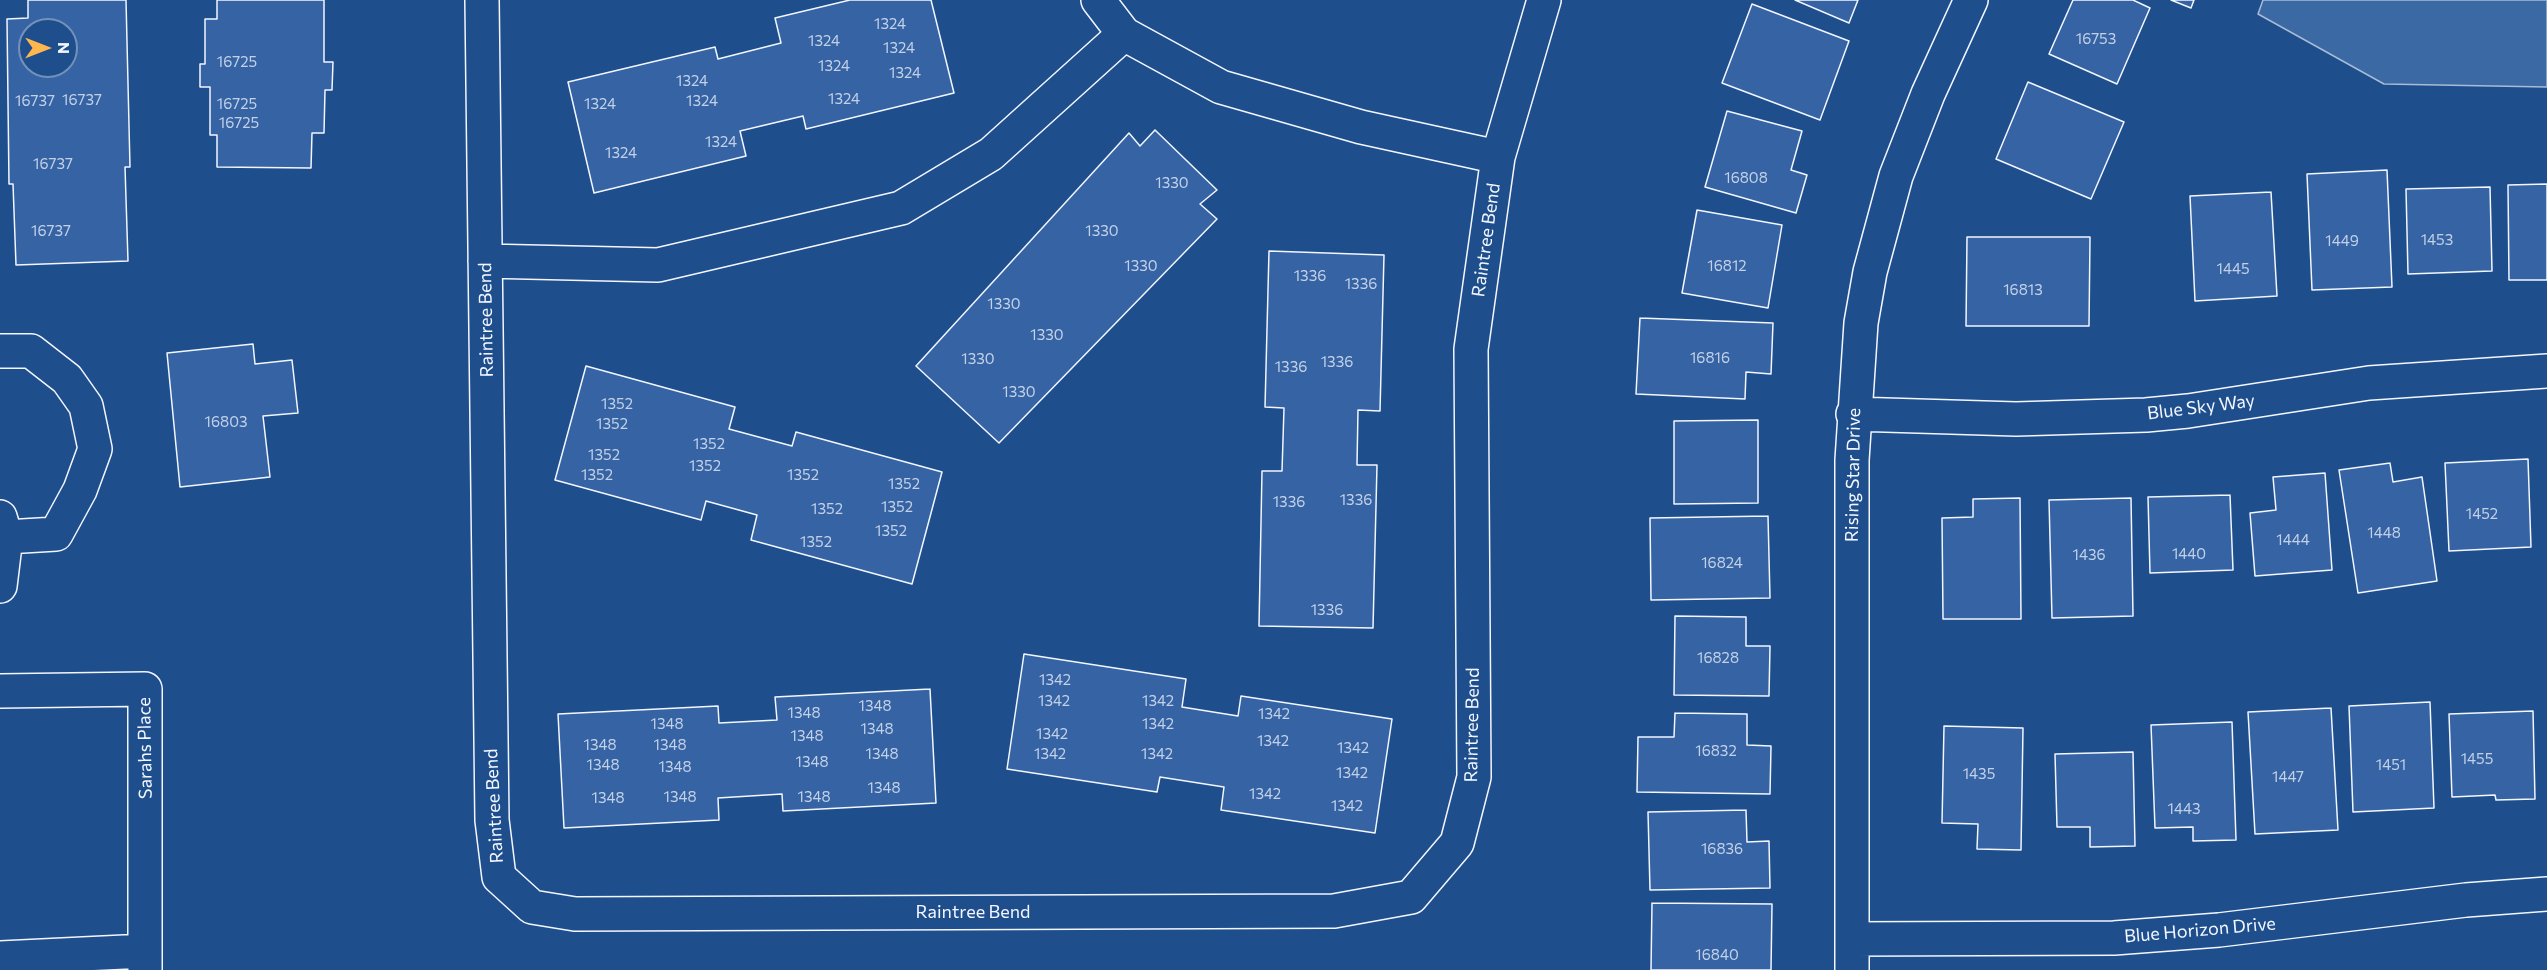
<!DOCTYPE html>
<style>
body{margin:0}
#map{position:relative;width:2547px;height:970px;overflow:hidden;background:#1f4e8c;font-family:Commissioner,sans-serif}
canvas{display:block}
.north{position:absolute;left:18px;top:18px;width:60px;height:60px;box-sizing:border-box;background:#1f4e8c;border:2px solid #7391ba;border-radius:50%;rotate:90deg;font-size:16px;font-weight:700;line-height:24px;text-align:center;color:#f2f6ff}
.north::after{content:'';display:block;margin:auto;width:21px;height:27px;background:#ffb74d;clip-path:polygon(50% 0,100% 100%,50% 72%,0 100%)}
</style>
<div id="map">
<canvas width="2547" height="970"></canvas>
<div class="north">N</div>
</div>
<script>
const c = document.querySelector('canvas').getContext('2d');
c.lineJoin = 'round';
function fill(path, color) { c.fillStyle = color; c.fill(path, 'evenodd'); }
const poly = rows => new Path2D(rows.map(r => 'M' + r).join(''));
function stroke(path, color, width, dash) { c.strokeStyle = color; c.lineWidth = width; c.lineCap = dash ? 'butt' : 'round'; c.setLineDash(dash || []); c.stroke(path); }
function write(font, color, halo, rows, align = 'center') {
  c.font = font + ' Commissioner,sans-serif'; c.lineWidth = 4.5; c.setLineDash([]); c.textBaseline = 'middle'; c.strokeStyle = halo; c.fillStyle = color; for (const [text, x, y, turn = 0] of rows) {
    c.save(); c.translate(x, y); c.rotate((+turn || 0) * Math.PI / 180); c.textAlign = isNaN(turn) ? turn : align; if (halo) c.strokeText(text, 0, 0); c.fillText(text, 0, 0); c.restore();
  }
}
const water = poly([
 [2263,0,2547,0,2547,87,2384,84,2258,14,2263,0]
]);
fill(water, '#3b69a3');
stroke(water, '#a8bbd7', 1.5);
const building = poly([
 [28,0,126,0,130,167,125,167,128,261,16,265,13,184,9,184,7,19,28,18,28,0],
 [30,30,66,30,66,66,30,66,30,30],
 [217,0,324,0,324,62,333,62,332,90,325,90,324,133,312,133,311,168,217,167,217,135,210,135,210,87,200,87,200,64,205,64,205,19,217,19,217,0],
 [850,0,931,0,954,93,806,129,803,116,740,131,746,156,594,193,568,82,715,47,718,59,781,43,775,18,850,0],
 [1795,0,1858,0,1849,23,1795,0],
 [2073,0,2133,0,2150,8,2117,84,2049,54,2073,0],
 [2171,0,2194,0,2191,8,2171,0],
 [1752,4,1849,41,1820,120,1722,83,1752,4],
 [2028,82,2124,122,2091,199,1996,159,2028,82],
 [1727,111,1802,131,1791,170,1807,175,1796,213,1705,187,1727,111],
 [1155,130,1217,190,1200,204,1217,219,999,443,916,366,1129,133,1140,146,1155,130],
 [2387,170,2392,287,2312,290,2307,174,2387,170],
 [2547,184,2547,280,2509,280,2508,185,2547,184],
 [2490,187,2492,271,2408,274,2406,189,2490,187],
 [2271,192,2277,296,2195,301,2190,196,2271,192],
 [1697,210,1782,225,1768,308,1682,293,1697,210],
 [1967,237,2090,237,2089,326,1966,326,1967,237],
 [1269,251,1384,255,1380,411,1358,410,1357,465,1377,465,1373,628,1259,626,1262,471,1282,471,1284,408,1265,407,1269,251],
 [1640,318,1773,323,1771,374,1746,372,1745,399,1636,394,1640,318],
 [253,344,255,364,292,360,298,413,263,416,270,477,180,487,167,353,253,344],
 [586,366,735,407,729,429,792,446,796,432,942,472,912,584,751,540,757,515,706,501,701,520,555,480,586,366],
 [1758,420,1758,503,1674,504,1674,421,1758,420],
 [2528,459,2531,547,2449,551,2445,463,2528,459],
 [2390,463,2393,482,2422,477,2437,581,2358,593,2339,470,2390,463],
 [2325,473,2332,570,2255,576,2250,513,2276,510,2273,477,2325,473],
 [2230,495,2233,570,2150,573,2148,497,2230,495],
 [2020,498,2021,619,1943,619,1942,518,1973,517,1973,499,2020,498],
 [2131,498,2133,616,2052,618,2049,500,2131,498],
 [1768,516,1770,598,1651,600,1650,518,1768,516],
 [1675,616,1746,617,1746,646,1770,646,1769,696,1674,695,1675,616],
 [1024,654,1186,679,1182,707,1238,716,1241,696,1392,719,1375,833,1221,810,1224,787,1160,777,1157,792,1007,769,1024,654],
 [930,689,936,803,783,811,782,794,718,798,719,820,564,828,558,714,718,706,719,723,777,720,775,697,930,689],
 [2430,702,2434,808,2353,812,2349,706,2430,702],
 [2331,708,2338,830,2255,834,2248,712,2331,708],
 [2533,711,2535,799,2496,800,2495,795,2452,797,2449,714,2533,711],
 [1675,713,1747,714,1747,745,1771,746,1770,794,1637,792,1638,737,1674,737,1675,713],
 [2232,722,2236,840,2193,841,2193,827,2155,828,2151,725,2232,722],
 [1944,726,2023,728,2021,850,1977,849,1978,824,1942,823,1944,726],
 [2133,752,2135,846,2090,847,2090,827,2057,827,2055,754,2133,752],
 [1746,810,1747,842,1769,841,1770,888,1650,890,1648,812,1746,810],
 [1652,903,1772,904,1771,970,1651,970,1652,903]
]);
fill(building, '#3563a3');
stroke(building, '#f2f6ff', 1.5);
const minor = poly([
 [482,0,492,820,499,877,532,907,575,914,1334,911,1411,897,1457,843,1474,777,1471,349,1498,157,1544,0],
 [1098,0,1124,34,1221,87,1361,127,1498,157],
 [485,261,658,265,901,208,991,154,1124,34],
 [0,351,31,351,67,379,86,406,95,449,80,490,56,534,6,537],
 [1853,414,2016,419,2146,415,2188,411,2369,383,2547,371],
 [0,517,6,537,0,586],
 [0,691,145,689,145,970],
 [1852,939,2114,938,2219,930,2466,900,2547,894],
 [0,958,145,951],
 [1852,970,1852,460,1861,323,1870,272,1896,176,1928,94,1971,0]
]);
stroke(minor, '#f2f6ff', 36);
stroke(minor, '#1f4e8c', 33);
write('15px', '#c3d1e8', null, [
 ["1324",890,24],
 ["16753",2096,39],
 ["1324",824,41],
 ["1324",899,48],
 ["16725",237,62],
 ["1324",834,66],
 ["1324",905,73],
 ["1324",692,81],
 ["1324",844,99],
 ["16737",82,100],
 ["16737",35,101],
 ["1324",702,101],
 ["16725",237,104],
 ["1324",600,104],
 ["16725",239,123],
 ["1324",721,142],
 ["1324",621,153],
 ["16737",53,164],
 ["16808",1746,178],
 ["1330",1172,183],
 ["16737",51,231],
 ["1330",1102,231],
 ["1453",2437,240],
 ["1449",2342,241],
 ["1330",1141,266],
 ["16812",1727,266],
 ["1445",2233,269],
 ["1336",1310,276],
 ["1336",1361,284],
 ["16813",2023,290],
 ["1330",1004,304],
 ["1330",1047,335],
 ["16816",1710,358],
 ["1330",978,359],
 ["1336",1337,362],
 ["1336",1291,367],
 ["1330",1019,392],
 ["1352",617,404],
 ["16803",226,422],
 ["1352",612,424],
 ["1352",709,444],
 ["1352",604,455],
 ["1352",705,466],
 ["1352",597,475],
 ["1352",803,475],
 ["1352",904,484],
 ["1336",1356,500],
 ["1336",1289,502],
 ["1352",897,507],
 ["1352",827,509],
 ["1452",2482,514],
 ["1352",891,531],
 ["1448",2384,533],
 ["1444",2293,540],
 ["1352",816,542],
 ["1440",2189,554],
 ["1436",2089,555],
 ["16824",1722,563],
 ["1336",1327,610],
 ["16828",1718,658],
 ["1342",1055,680],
 ["1342",1054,701],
 ["1342",1158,701],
 ["1348",875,706],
 ["1348",804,713],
 ["1342",1274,714],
 ["1348",667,724],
 ["1342",1158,724],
 ["1348",877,729],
 ["1342",1052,734],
 ["1348",807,736],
 ["1342",1273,741],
 ["1348",600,745],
 ["1348",670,745],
 ["1342",1353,748],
 ["16832",1716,751],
 ["1348",882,754],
 ["1342",1050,754],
 ["1342",1157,754],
 ["1455",2477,759],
 ["1348",812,762],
 ["1348",603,765],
 ["1451",2391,765],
 ["1348",675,767],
 ["1342",1352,773],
 ["1435",1979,774],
 ["1447",2288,777],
 ["1348",884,788],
 ["1342",1265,794],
 ["1348",680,797],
 ["1348",814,797],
 ["1348",608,798],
 ["1342",1347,806],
 ["1443",2184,809],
 ["16836",1722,849],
 ["16840",1717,955]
]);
write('18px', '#f2f6ff', '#1f4e8c', [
 ["Raintree Bend",1486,240,-82],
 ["Raintree Bend",486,320,-91],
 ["Blue Sky Way",2201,407,-7],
 ["Rising Star Drive",1853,475,-89],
 ["Raintree Bend",1472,725,-89],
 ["Sarahs Place",145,748,-91],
 ["Raintree Bend",494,806,-93],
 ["Raintree Bend",973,912],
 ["Blue Horizon Drive",2200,930,-5]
]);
</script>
